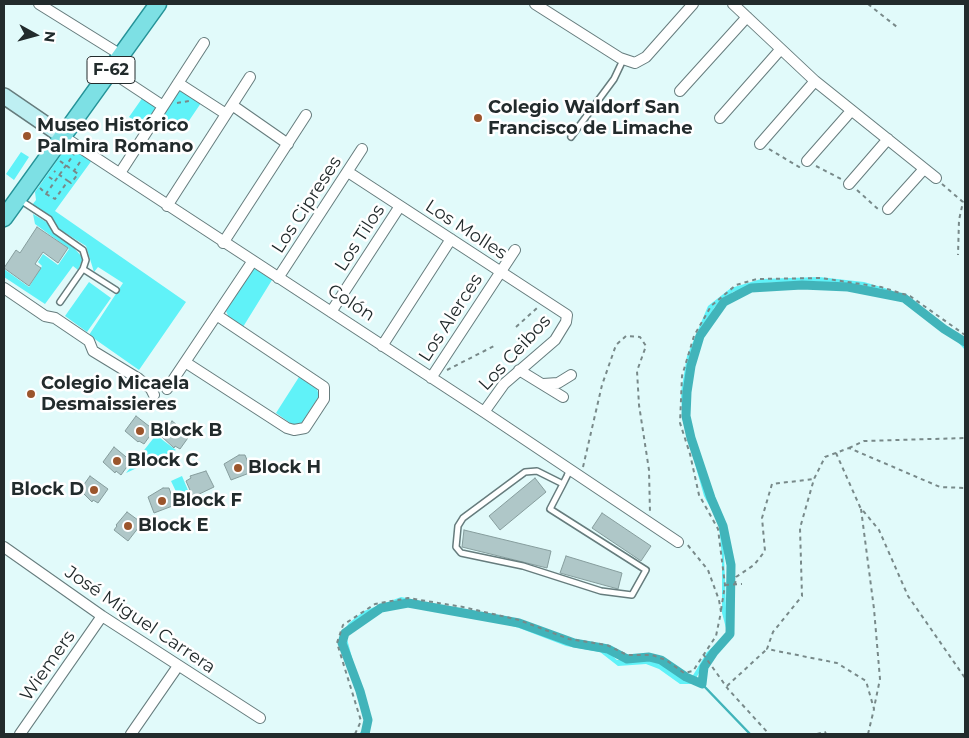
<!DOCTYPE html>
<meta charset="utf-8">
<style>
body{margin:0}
#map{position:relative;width:969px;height:738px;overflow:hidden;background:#e1fafa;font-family:Montserrat,sans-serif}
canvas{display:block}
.frame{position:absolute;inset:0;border:5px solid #222b2c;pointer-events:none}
.north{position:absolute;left:10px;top:10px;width:50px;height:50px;-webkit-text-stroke:4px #fff;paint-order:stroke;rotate:97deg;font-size:14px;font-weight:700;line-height:20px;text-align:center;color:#222b2c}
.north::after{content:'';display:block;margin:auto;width:18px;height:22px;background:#222b2c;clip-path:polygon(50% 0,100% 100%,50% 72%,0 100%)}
</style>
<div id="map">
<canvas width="969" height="738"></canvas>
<div class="frame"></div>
<div class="north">N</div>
</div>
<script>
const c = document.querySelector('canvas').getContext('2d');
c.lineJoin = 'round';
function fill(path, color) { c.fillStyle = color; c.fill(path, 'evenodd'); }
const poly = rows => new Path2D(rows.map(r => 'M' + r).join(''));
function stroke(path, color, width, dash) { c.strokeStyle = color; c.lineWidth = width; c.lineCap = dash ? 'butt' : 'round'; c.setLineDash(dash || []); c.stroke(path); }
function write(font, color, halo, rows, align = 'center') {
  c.font = font + ' Montserrat,sans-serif'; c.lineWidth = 5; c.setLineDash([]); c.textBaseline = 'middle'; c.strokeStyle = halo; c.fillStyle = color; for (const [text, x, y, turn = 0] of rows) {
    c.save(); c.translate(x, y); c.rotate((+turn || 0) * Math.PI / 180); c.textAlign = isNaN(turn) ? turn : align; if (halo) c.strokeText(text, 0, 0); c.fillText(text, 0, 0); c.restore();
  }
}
fill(poly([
 [179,88,201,103,182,131,154,112,144,126,129,117,143,97,164,111],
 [71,141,95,156,55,211,186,302,139,370,89,335,123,283,98,267,94,272,86,246,59,229,49,215,32,205,36,200,35,192],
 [21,152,29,157,14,180,6,174],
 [33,214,48,223,53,232,74,248,83,258,78,270,73,266,45,304,4,277,4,269,29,287,42,266,38,262,43,254,58,265,69,249,35,224],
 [254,268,272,280,243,327,229,318,226,311],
 [819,277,864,282,891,290,959,335,965,341,965,350,955,339,894,296,862,287,812,281,763,283,733,292,714,308,696,348,687,385,685,408,702,479,723,527,726,608,732,632,730,639,707,659,695,680,691,684,680,684,659,669,646,664,618,666,600,652,566,646,519,628,484,618,403,601,383,607,368,614,351,625,347,632,347,639,368,716,366,732,359,734,364,728,364,717,343,640,344,630,349,623,364,611,401,597,497,617,576,645,605,649,617,660,646,658,661,664,682,679,690,679,692,677,707,652,725,637,727,632,722,613,722,558,719,524,704,496,682,418,681,392,687,356,708,306,731,288,761,279],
 [89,282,111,298,87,332,65,316],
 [299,377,317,389,319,396,301,424,293,425,276,413],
 [156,435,176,450,126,473],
 [182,476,190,495,180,500,171,481]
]), '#60f2f8');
stroke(poly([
 [702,684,750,734]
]), '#41b4ba', 2.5);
stroke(poly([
 [365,734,368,720,360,691,342,643,345,633,381,608,408,603,519,623,574,643,608,649,627,659,649,657,661,660,686,677,702,684,704,667,714,652,730,634,731,565,723,526,711,498,691,438,686,416,687,392,691,366,700,336,724,302,751,288,802,285,848,287,904,298,944,329,965,342]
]), '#41b4ba', 9);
const building = poly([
 [37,227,68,248,58,263,43,252,35,264,41,268,29,286,4,268,16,250,20,253,37,227],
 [136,416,154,430,144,444,139,441,138,442,125,431,136,416],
 [172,421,190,435,180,449,175,446,174,448,161,436,172,421],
 [114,447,131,461,121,475,116,471,115,473,103,462,114,447],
 [239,455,245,455,252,472,231,480,224,464,239,455],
 [206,471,214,487,193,497,186,481,191,478,190,476,206,471],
 [90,476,108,489,98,503,93,500,92,502,80,490,90,476],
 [535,478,546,492,500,530,489,516,535,478],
 [163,488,169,488,175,505,154,513,148,497,163,488],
 [127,512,142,523,128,541,114,530,117,526,116,525,127,512],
 [602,513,651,546,641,561,592,528,602,513],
 [464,530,551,551,547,568,462,547,464,530],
 [566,556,622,573,618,589,560,573,566,556]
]);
fill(building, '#afc7c8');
stroke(building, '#869d9d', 1);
const lane = poly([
 [571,137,614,79,623,60],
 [20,200,49,219,56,231,83,250,86,260,83,269,116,290],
 [60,302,83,269],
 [563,484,537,471,525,472,463,518,458,526,456,547,461,553,523,566,601,591,632,595,646,570,550,509,563,484,567,476,570,469]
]);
const street = poly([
 [39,4,121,55],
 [535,4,620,58,635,63,646,57,693,4],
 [733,4,815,81,936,178],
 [110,71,163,106],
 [178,83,226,114],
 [680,91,747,17],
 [232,105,288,144],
 [720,118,780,50],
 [64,137,484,412,678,542],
 [760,144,815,81],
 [807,161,851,111],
 [348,172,567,315,566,322,555,340,504,384,484,412],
 [120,173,204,43],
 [849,184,888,139],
 [167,206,250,77],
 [888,209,924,169],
 [223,243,306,115],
 [278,278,362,149],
 [4,288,45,316,55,318,89,341,93,351,139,379,151,389,154,395],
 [331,312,400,206],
 [382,346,451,239],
 [185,362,287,428,294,430,305,428,324,399,324,387,218,316],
 [519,370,563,397],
 [431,378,515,250],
 [543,384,558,383,571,375],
 [167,389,252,262],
 [4,547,102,616,260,718],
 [20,734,102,616],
 [131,734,178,666]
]);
const secondary = poly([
 [4,96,64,137]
]);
const primary = poly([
 [4,218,158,4]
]);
stroke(lane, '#667c7d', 8);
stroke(street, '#667c7d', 12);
stroke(secondary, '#667c7d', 18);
stroke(primary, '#259398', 19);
stroke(poly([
 [868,4,897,27],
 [177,103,189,101],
 [769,149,799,167,801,165],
 [60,161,74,171,82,159],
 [816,166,843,180],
 [49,177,55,181],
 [68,181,71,183,78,174,74,171],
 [942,184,963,202,959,220,958,255],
 [40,188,46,194,74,154],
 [857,190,879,210],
 [46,194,55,199,68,181,54,171],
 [516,327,537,308],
 [447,370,496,345],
 [849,448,864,441,965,438],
 [836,453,860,507,879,530,908,596,965,678],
 [583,467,602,385,616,345,626,336,640,337,646,346,637,371,639,405,649,470,650,513],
 [861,509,874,609,880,679,874,708],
 [725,585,742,584],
 [735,585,736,577,754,565,765,551,762,518,772,484,814,479],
 [721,610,725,585,718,529,699,495,690,454,680,423,682,376,694,336,711,306,736,285,757,279,821,278,881,287,910,296,965,335],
 [703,654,728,689,769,734],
 [727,686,767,649],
 [355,734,361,721,337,643,343,625,375,604,408,598,463,607,519,620,569,639,607,645,627,655,652,655,666,660,684,673,693,671,716,636,721,612,719,600,708,570,686,543],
 [817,734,825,732,826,734],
 [868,734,874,709,866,681,837,663,767,649,773,632,802,596,800,528,814,479,825,457,849,448,940,487,965,488]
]), '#788989', 2, [4, 4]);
stroke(lane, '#fff', 5);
stroke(street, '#fff', 10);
stroke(secondary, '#beeff2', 15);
stroke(primary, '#7de0e4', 16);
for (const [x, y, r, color] of [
 [478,118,5,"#9b552c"],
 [27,136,5,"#9b552c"],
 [31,394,5,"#9b552c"],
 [140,431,5,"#9b552c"],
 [117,461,5,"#9b552c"],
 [238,468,5,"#9b552c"],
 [94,490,5,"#9b552c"],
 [162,501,5,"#9b552c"],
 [128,526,5,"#9b552c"]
]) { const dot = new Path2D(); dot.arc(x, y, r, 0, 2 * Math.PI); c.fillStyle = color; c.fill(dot); stroke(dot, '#fff', 2); }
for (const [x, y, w] of [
 [111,70,48]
]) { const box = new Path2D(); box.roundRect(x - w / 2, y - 13.5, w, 27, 4); c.fillStyle = '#fff'; c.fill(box); stroke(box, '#222b2c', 1); }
write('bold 16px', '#222b2c', null, [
 ["F-62",111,70]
]);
write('bold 18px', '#222b2c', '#fff', [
 ["Colegio Waldorf San",488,108],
 ["Francisco de Limache",488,129],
 ["Museo Histórico",37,126],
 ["Palmira Romano",37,147],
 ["Colegio Micaela",41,384],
 ["Desmaissieres",41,405],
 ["Block B",150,431],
 ["Block C",127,461],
 ["Block H",248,468],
 ["Block D",84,490,"right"],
 ["Block F",172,501],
 ["Block E",138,526]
], 'left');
write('18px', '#222b2c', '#fff', [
 ["Los Cipreses",307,205,-57],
 ["Los Molles",466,230,33],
 ["Los Tilos",360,238,-57],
 ["Colón",351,303,33],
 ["Los Alerces",451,318,-57],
 ["Los Ceibos",515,353,-47],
 ["José Miguel Carrera",140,620,34],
 ["Wiemers",48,666,-55]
]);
</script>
